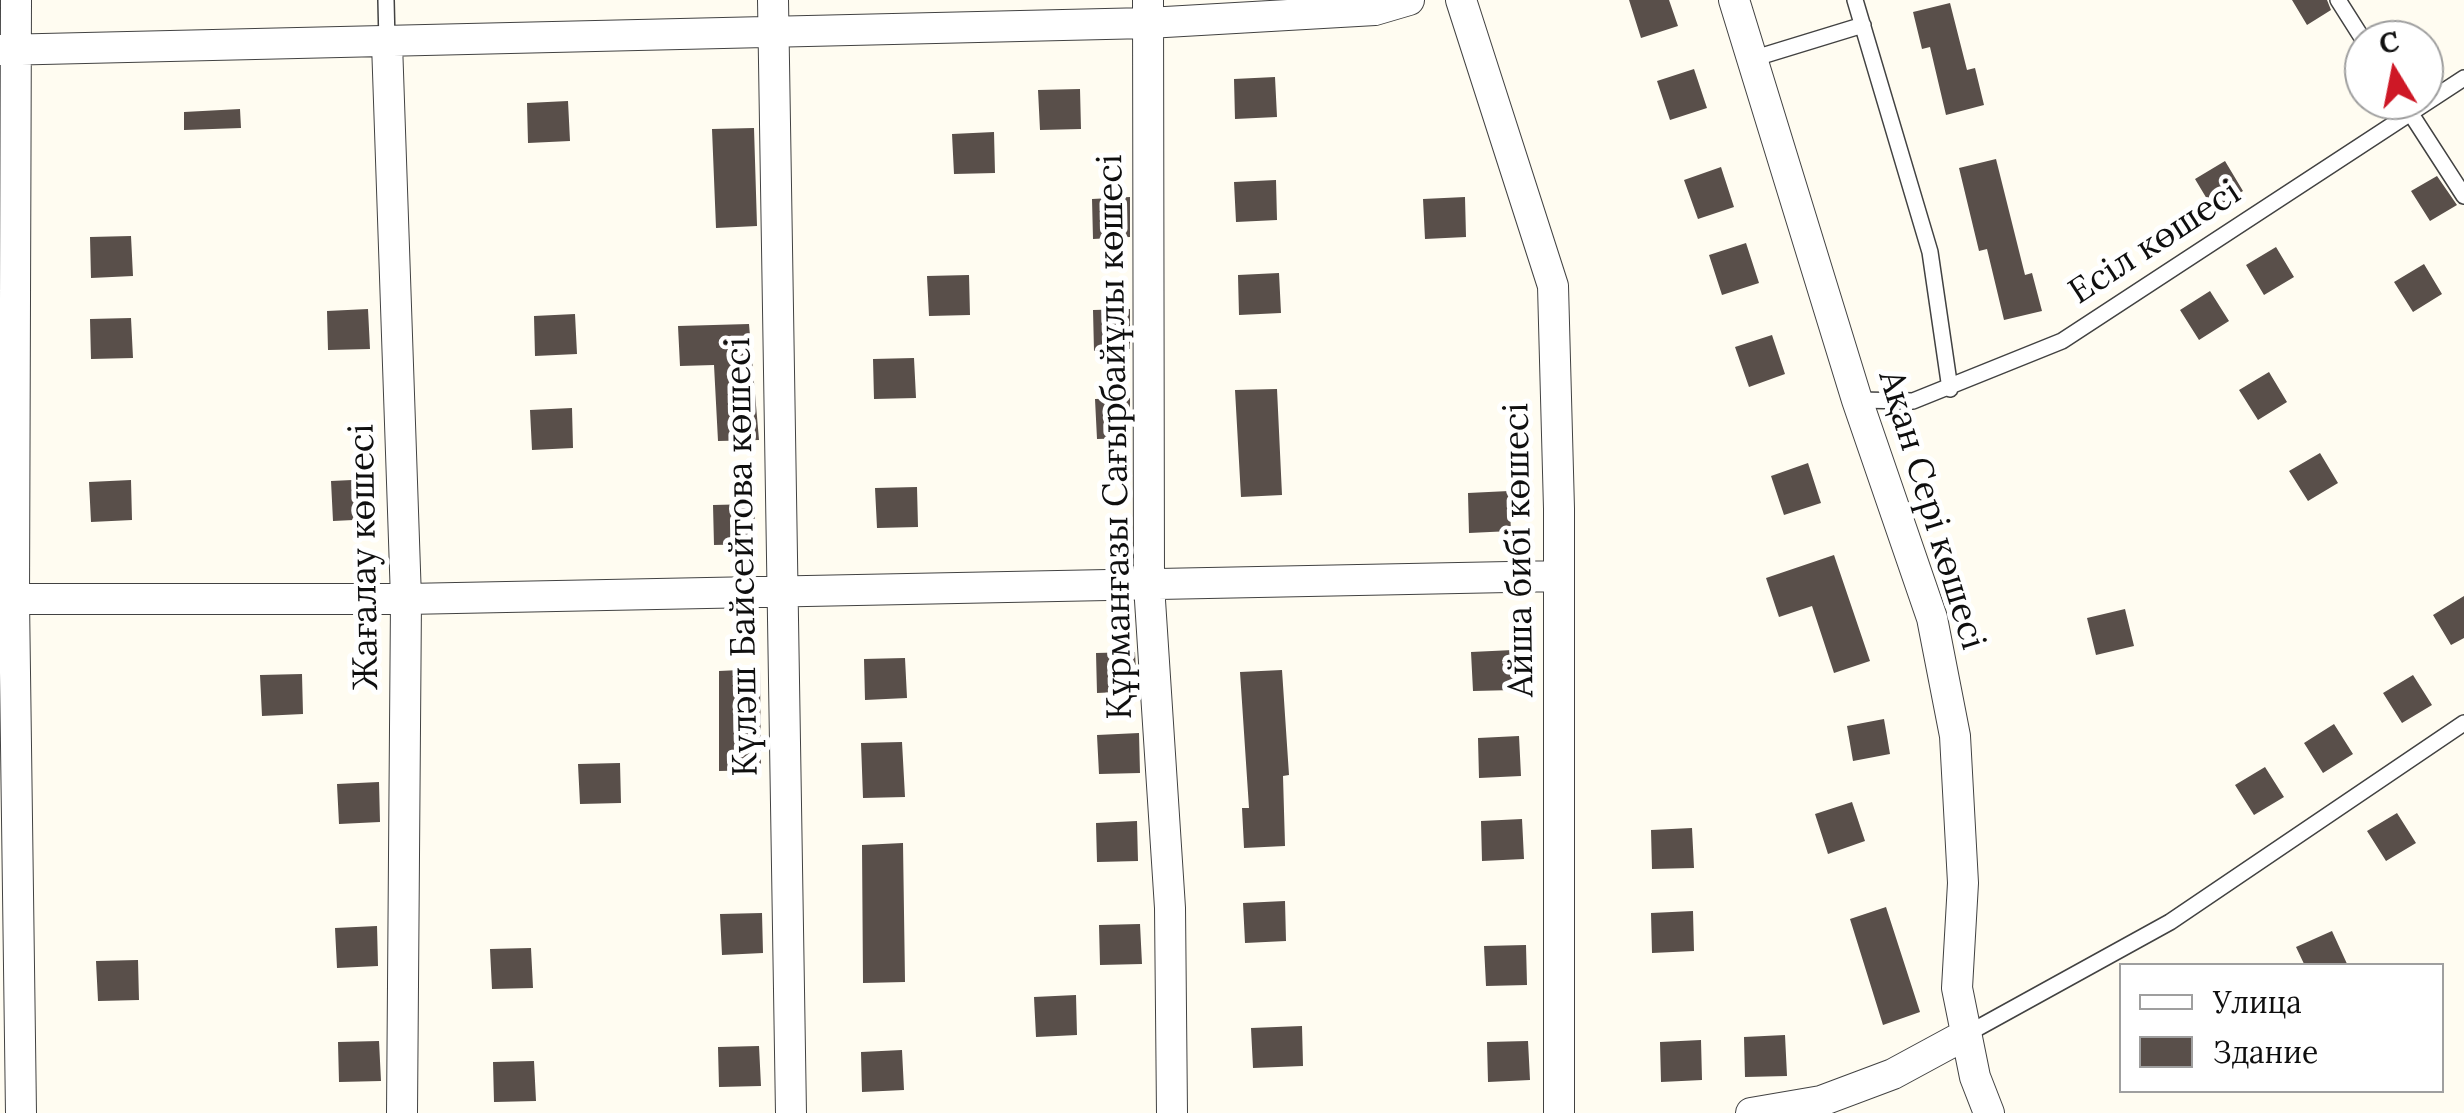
<!DOCTYPE html>
<meta charset="utf-8">
<style>
body{margin:0}
#map{position:relative;width:2464px;height:1113px;overflow:hidden;background:#fffcf1;font-family:Lora,serif}
canvas{display:block}
.legend{position:absolute;left:2119px;top:963px;width:325px;height:130px;box-sizing:border-box;background:#fff;border:2px solid #9f9f9f;margin:0;padding:12px 18px;list-style:none;font-size:30px;color:#0f0f0f}
.legend li{display:flex;align-items:center;gap:20px;height:50px}
.legend b{width:50px;border:2px solid #9f9f9f}
.north{position:absolute;left:2344px;top:20px;width:100px;height:100px;box-sizing:border-box;background:#fff;border:2px solid #9f9f9f;border-radius:50%;rotate:350deg;font-size:28px;font-weight:700;line-height:40px;text-align:center;color:#0f0f0f}
.north::after{content:'';display:block;margin:auto;width:35px;height:45px;background:#ce1826;clip-path:polygon(50% 0,100% 100%,50% 72%,0 100%)}
</style>
<div id="map">
<canvas width="2464" height="1113"></canvas>
<ul class="legend">
<li><b style="height:12px;background:#fff"></b>Улица</li>
<li><b style="height:28px;background:#594f4a"></b>Здание</li>
</ul>
<div class="north">С</div>
</div>
<script>
const c = document.querySelector('canvas').getContext('2d');
c.lineJoin = 'round';
function fill(path, color) { c.fillStyle = color; c.fill(path, 'evenodd'); }
const poly = rows => new Path2D(rows.map(r => 'M' + r).join(''));
function stroke(path, color, width, dash) { c.strokeStyle = color; c.lineWidth = width; c.lineCap = dash ? 'butt' : 'round'; c.setLineDash(dash || []); c.stroke(path); }
function write(font, color, halo, rows, align = 'center') {
  c.font = font + ' Lora,serif'; c.lineWidth = 10; c.setLineDash([]); c.textBaseline = 'middle'; c.strokeStyle = halo; c.fillStyle = color; for (const [text, x, y, turn = 0] of rows) {
    c.save(); c.translate(x, y); c.rotate((+turn || 0) * Math.PI / 180); c.textAlign = isNaN(turn) ? turn : align; if (halo) c.strokeText(text, 0, 0); c.fillText(text, 0, 0); c.restore();
  }
}
fill(poly([
 [1629,0,1669,0,1678,26,1641,38],
 [2292,0,2327,0,2331,10,2307,25],
 [1950,3,1967,70,1975,68,1984,105,1946,115,1930,47,1922,49,1913,12],
 [1694,69,1707,108,1670,120,1657,81],
 [1275,77,1277,117,1235,119,1234,79],
 [1080,89,1081,129,1040,130,1038,90],
 [568,101,570,141,528,143,527,103],
 [240,109,241,128,184,130,184,112],
 [754,128,757,226,716,228,712,129],
 [994,132,995,173,954,174,952,134],
 [1996,159,2025,275,2032,273,2042,311,2004,320,1987,249,1979,251,1959,168],
 [2225,161,2243,191,2213,209,2195,179],
 [1721,167,1734,207,1698,219,1684,180],
 [2437,176,2457,205,2430,221,2411,191],
 [1276,180,1277,220,1236,222,1234,182],
 [1130,197,1130,237,1093,239,1092,199],
 [1465,197,1466,237,1425,239,1423,199],
 [131,236,133,276,91,278,90,237],
 [1746,243,1759,283,1722,295,1709,255],
 [2276,247,2294,277,2264,295,2246,265],
 [2424,264,2442,294,2413,312,2394,282],
 [1279,273,1281,313,1239,315,1238,275],
 [969,275,970,315,929,316,927,276],
 [2210,291,2229,321,2199,340,2180,310],
 [368,309,370,349,328,350,327,311],
 [1130,309,1130,349,1094,351,1093,310],
 [575,314,577,354,535,356,534,316],
 [131,318,133,358,91,359,90,319],
 [749,324,759,440,718,441,714,365,680,366,678,326],
 [1772,335,1785,374,1749,387,1735,347],
 [914,358,916,398,874,399,873,359],
 [2269,372,2287,402,2258,420,2239,390],
 [1277,389,1282,495,1241,497,1235,390],
 [1130,398,1130,438,1097,439,1095,399],
 [572,408,573,448,532,450,530,410],
 [2320,453,2338,483,2308,501,2289,471],
 [1808,463,1821,503,1784,515,1771,476],
 [373,479,374,519,333,521,331,481],
 [131,480,132,520,91,522,89,482],
 [917,487,918,527,877,528,875,488],
 [1509,491,1511,531,1469,533,1468,493],
 [754,504,756,544,714,545,713,505],
 [1834,555,1870,661,1834,673,1812,606,1779,617,1766,578],
 [2464,596,2464,638,2451,645,2433,615],
 [2125,609,2134,646,2096,655,2087,618],
 [1513,650,1514,690,1473,691,1471,652],
 [1135,652,1137,691,1097,693,1096,653],
 [905,658,907,698,865,700,864,659],
 [760,669,761,770,719,771,719,671],
 [1282,670,1289,775,1283,776,1285,846,1244,848,1242,808,1249,808,1240,672],
 [302,674,303,714,262,716,260,675],
 [2413,675,2432,705,2402,723,2383,693],
 [1884,719,1890,754,1853,761,1847,726],
 [2334,724,2353,754,2323,773,2304,743],
 [1139,733,1140,773,1099,774,1097,735],
 [1519,736,1521,776,1479,778,1478,738],
 [902,742,905,797,863,798,861,743],
 [620,763,621,803,580,804,578,764],
 [2265,767,2284,797,2254,815,2235,785],
 [379,782,380,822,339,824,337,784],
 [1852,802,1865,841,1828,854,1815,814],
 [2397,813,2416,843,2386,861,2367,831],
 [1522,819,1524,859,1482,861,1481,821],
 [1137,821,1138,861,1097,862,1096,823],
 [1692,828,1694,868,1652,869,1651,830],
 [903,843,905,982,863,983,862,845],
 [1285,901,1286,941,1245,943,1243,903],
 [1886,907,1920,1012,1883,1025,1850,919],
 [1693,911,1694,951,1652,953,1651,913],
 [762,913,763,953,722,955,720,914],
 [1140,924,1142,964,1100,965,1099,925],
 [377,926,378,966,337,968,335,928],
 [2332,931,2348,966,2305,966,2296,947],
 [1526,945,1527,985,1486,986,1484,946],
 [531,948,533,988,492,989,490,949],
 [138,960,139,1000,98,1001,96,961],
 [1076,995,1077,1035,1036,1037,1034,997],
 [1302,1026,1303,1066,1253,1068,1251,1028],
 [1785,1035,1787,1076,1745,1077,1744,1037],
 [1701,1040,1702,1080,1661,1082,1660,1042],
 [379,1041,381,1081,339,1082,338,1042],
 [1528,1041,1530,1080,1488,1082,1487,1042],
 [759,1046,761,1086,719,1087,718,1047],
 [902,1050,904,1090,862,1092,861,1052],
 [534,1061,536,1101,494,1102,493,1062]
]), '#594f4a');
const service = poly([
 [386,0,387,43],
 [1855,0,1930,252,1950,389],
 [2338,0,2364,41],
 [1752,59,1863,25],
 [2402,100,2464,196],
 [1857,400,1913,401,2062,341,2464,78],
 [1965,1035,2170,922,2464,723]
]);
const minor = poly([
 [16,0,14,599,21,1113],
 [773,0,791,1113],
 [1148,0,1149,585,1170,908,1172,1113],
 [1461,0,1553,286,1559,509,1559,1113],
 [1734,0,1857,400,1932,618,1955,736,1963,883,1957,988,1975,1077,1989,1113],
 [387,43,406,599,402,1113],
 [0,50,1148,23,1375,10,1409,0],
 [0,599,406,599,1559,576],
 [1751,1113,1821,1101,1893,1074,1965,1035]
]);
stroke(service, '#424242', 18);
stroke(minor, '#424242', 32);
stroke(service, '#fff', 15);
stroke(minor, '#fff', 30);
write('35px', '#0f0f0f', '#fff', [
 ["Есіл көшесі",2155,243,-33],
 ["Құрманғазы Сағырбайұлы көшесі",1116,437,-91],
 ["Ақан Сері көшесі",1931,510,73],
 ["Айша бибі көшесі",1520,550,-91],
 ["Жағалау көшесі",365,557,-91],
 ["Күләш Байсейтова көшесі",743,557,-91]
]);
</script>
